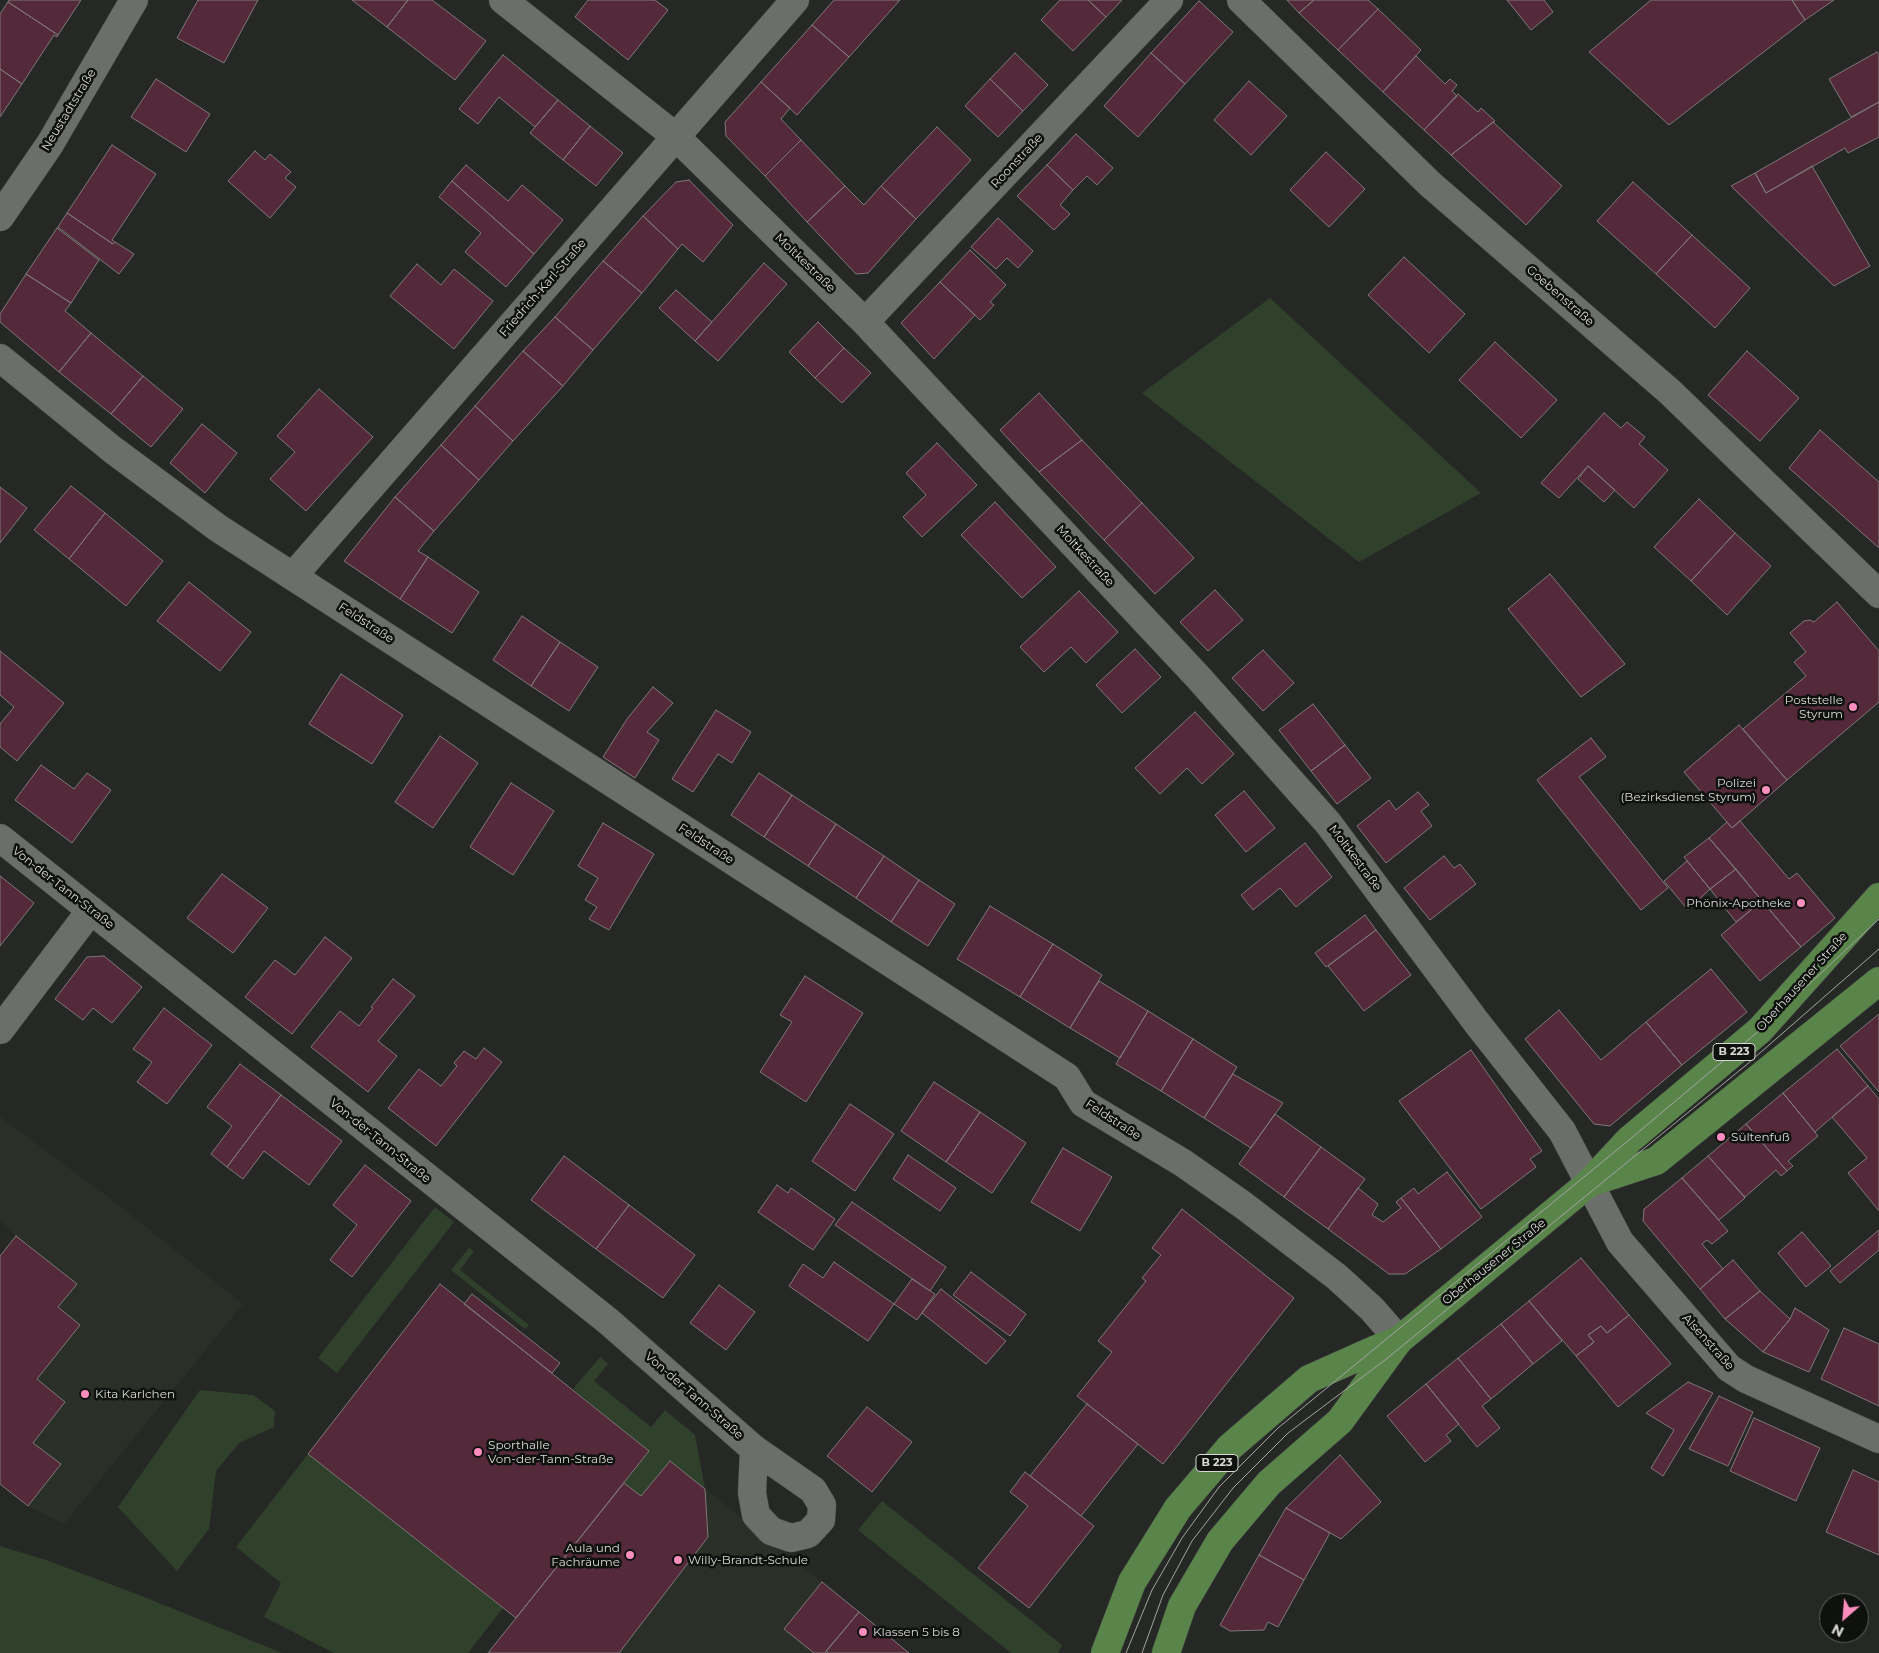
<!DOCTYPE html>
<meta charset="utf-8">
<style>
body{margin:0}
#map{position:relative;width:1879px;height:1653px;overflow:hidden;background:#262825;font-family:Montserrat,sans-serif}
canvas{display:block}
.north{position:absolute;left:1819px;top:1593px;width:50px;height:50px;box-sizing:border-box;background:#0f110f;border:1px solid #5f615f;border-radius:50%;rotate:207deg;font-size:14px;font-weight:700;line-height:20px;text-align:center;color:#d8d9d7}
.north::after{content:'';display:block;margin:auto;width:18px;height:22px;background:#fe8ebd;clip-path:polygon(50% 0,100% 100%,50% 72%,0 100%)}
</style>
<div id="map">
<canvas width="1879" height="1653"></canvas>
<div class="north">N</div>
</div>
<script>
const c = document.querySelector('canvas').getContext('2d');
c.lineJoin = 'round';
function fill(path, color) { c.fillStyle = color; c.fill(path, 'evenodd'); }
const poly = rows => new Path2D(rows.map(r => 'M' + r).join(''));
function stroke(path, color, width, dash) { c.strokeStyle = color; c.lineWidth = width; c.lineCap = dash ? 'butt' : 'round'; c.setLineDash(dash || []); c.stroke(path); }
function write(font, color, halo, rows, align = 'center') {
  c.font = font + ' Montserrat,sans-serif'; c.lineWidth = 5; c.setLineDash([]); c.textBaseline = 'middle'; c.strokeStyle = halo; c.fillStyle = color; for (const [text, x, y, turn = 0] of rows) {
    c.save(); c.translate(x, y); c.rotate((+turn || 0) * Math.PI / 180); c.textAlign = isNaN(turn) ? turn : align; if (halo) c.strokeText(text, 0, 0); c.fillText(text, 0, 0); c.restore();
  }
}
fill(poly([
 [0,1117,107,1196,243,1304,64,1524,30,1507,0,1484,0,1256,16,1236,0,1220],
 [670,1461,822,1582,909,1653,488,1653,624,1483,641,1496]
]), '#2a3028');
fill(poly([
 [1270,298,1481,493,1359,562,1142,393],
 [435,1207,454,1222,337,1373,318,1358],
 [469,1248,474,1251,460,1270,529,1325,525,1329,451,1270],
 [600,1357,608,1364,594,1381,651,1427,665,1410,695,1435,705,1489,670,1461,641,1496,624,1483,649,1451,573,1389],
 [200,1390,253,1395,275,1411,274,1427,239,1443,216,1471,209,1529,177,1571,118,1507],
 [308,1454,503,1608,468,1653,334,1653,264,1617,281,1583,236,1547],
 [882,1501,1062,1645,1058,1653,1011,1653,858,1530],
 [0,1546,46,1560,147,1598,282,1653,0,1653]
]), '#30412b');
const building = poly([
 [9,0,81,0,58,35,8,2,9,0],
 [198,0,258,0,224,63,177,38,198,0],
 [352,0,408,0,387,27,352,0],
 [408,0,432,0,486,41,455,80,387,27,408,0],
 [588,0,655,0,668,10,628,60,575,17,588,0],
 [834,0,900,0,849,57,812,25,834,0],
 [1060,0,1088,0,1106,17,1073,51,1041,20,1060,0],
 [1088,0,1122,0,1106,17,1088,0],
 [1287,0,1314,0,1299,13,1287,0],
 [1314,0,1368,0,1378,9,1338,50,1299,13,1314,0],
 [1507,0,1544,0,1553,12,1531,30,1507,0],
 [1651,0,1792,0,1805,20,1669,125,1589,52,1651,0],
 [1792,0,1834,0,1805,20,1792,0],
 [1199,1,1233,32,1185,84,1151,53,1199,1],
 [8,2,58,35,57,37,54,35,22,84,0,69,0,14,8,2],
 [1378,9,1421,50,1383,92,1338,50,1378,9],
 [812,25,849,57,797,115,761,82,812,25],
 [1877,52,1879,55,1879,102,1851,117,1829,79,1877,52],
 [1015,53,1048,85,1023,111,990,79,1015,53],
 [1151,53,1185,84,1138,137,1104,106,1151,53],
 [503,55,558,100,535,127,499,97,478,124,459,109,503,55],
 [1416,56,1445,84,1450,79,1457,85,1452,91,1457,96,1424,130,1383,92,1416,56],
 [0,69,22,84,0,117,0,69],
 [156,79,210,114,186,152,131,117,156,79],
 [990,79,1023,111,998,137,965,106,990,79],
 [1249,81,1287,116,1251,155,1214,120,1249,81],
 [761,82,790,108,781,119,801,140,765,176,726,136,725,122,761,82],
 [1458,94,1478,112,1481,108,1495,121,1451,155,1424,130,1458,94],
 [558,100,590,126,563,160,530,133,558,100],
 [1879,102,1879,137,1848,153,1845,148,1766,193,1755,173,1879,102],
 [1493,122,1562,186,1526,225,1451,155,1493,122],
 [590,126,623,153,596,186,563,160,590,126],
 [937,127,971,160,916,219,881,186,937,127],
 [1076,134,1113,168,1097,185,1087,176,1073,190,1047,165,1076,134],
 [801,140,845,186,807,222,765,176,801,140],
 [112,145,156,174,112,240,115,242,113,244,67,213,112,145],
 [255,151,265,160,270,154,291,172,285,178,296,187,270,218,228,181,255,151],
 [1326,152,1365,189,1329,227,1290,190,1326,152],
 [466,165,508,201,522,185,563,220,534,254,452,181,466,165],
 [1047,165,1073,190,1060,205,1070,214,1054,230,1017,196,1047,165],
 [1812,166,1870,266,1834,286,1731,186,1755,173,1766,193,1812,166],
 [689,180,733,225,703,262,682,244,678,249,643,216,676,182,689,180],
 [452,181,534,254,506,287,465,252,481,233,439,197,452,181],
 [1633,182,1692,235,1656,274,1597,221,1633,182],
 [845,186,864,205,881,186,916,219,868,273,856,274,807,222,845,186],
 [67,213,113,244,115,242,134,254,119,274,58,227,67,213],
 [643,216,678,249,642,293,603,261,643,216],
 [998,218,1033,251,1018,268,1007,258,996,269,971,247,998,218],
 [57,228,99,260,71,303,26,274,57,228],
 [1692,235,1750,288,1715,328,1656,274,1692,235],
 [970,250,1006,285,990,302,994,305,980,320,940,282,970,250],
 [1404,257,1465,314,1429,353,1368,295,1404,257],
 [603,261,642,293,593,350,555,317,603,261],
 [764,263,787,284,718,361,695,341,764,263],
 [417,264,441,285,454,269,493,301,454,349,390,296,417,264],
 [26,274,71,303,65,311,91,333,59,372,0,322,0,314,26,274],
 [940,282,975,315,934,359,901,323,940,282],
 [676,290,712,322,695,341,659,308,676,290],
 [555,317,593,350,563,386,523,351,555,317],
 [818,322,844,348,815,378,789,352,818,322],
 [91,333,143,376,111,414,59,372,91,333],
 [1495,342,1557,400,1521,438,1459,380,1495,342],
 [844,348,871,373,842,403,815,378,844,348],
 [523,351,563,386,513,441,475,406,523,351],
 [1747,351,1799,398,1760,441,1708,395,1747,351],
 [143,376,183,409,151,447,111,414,143,376],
 [319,389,373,437,306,511,270,479,295,452,277,436,319,389],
 [1039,393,1082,440,1039,472,1000,430,1039,393],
 [475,406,513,441,479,480,441,445,475,406],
 [1604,413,1621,428,1627,422,1645,437,1639,444,1668,470,1634,508,1588,466,1559,498,1541,483,1604,413],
 [202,424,237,453,205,493,170,463,202,424],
 [1820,430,1879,482,1879,548,1789,468,1820,430],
 [1082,440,1142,503,1104,540,1039,472,1082,440],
 [937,443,977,485,922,537,903,517,926,495,906,473,937,443],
 [441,445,479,480,434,531,395,497,441,445],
 [1588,466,1615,490,1604,502,1578,479,1588,466],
 [71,486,105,513,69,559,34,530,71,486],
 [0,487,27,508,0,543,0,487],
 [395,497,434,531,418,551,428,557,400,599,344,561,395,497],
 [1699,499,1735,533,1691,581,1654,547,1699,499],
 [995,502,1056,567,1022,598,961,535,995,502],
 [1142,503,1194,558,1155,594,1104,540,1142,503],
 [105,513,163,561,126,606,69,559,105,513],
 [1735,533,1771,566,1727,615,1691,581,1735,533],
 [428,557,479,592,452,633,400,599,428,557],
 [1550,574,1625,664,1581,697,1508,609,1550,574],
 [189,582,251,632,220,671,157,621,189,582],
 [1215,590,1243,620,1208,651,1180,622,1215,590],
 [1079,591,1118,632,1086,663,1071,647,1044,672,1020,647,1079,591],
 [1837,602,1879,651,1879,702,1787,780,1743,729,1806,676,1794,662,1806,652,1790,633,1804,621,1810,620,1814,622,1837,602],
 [522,616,560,642,531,686,493,660,522,616],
 [560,642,598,667,569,711,531,686,560,642],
 [1135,649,1161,677,1122,713,1096,685,1135,649],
 [1263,650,1294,683,1263,711,1232,678,1263,650],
 [0,651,64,703,17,761,0,747,0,724,14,707,0,695,0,651],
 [341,674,403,715,372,764,309,724,341,674],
 [653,687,673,703,647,732,659,740,635,778,603,757,627,719,653,687],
 [1313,704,1345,745,1311,771,1279,730,1313,704],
 [716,710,751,732,732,763,718,754,693,792,672,779,716,710],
 [1195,712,1234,754,1202,784,1187,768,1160,794,1135,768,1195,712],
 [1739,725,1787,780,1732,828,1684,772,1739,725],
 [440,736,478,763,433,828,395,802,440,736],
 [1591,738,1606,757,1579,777,1668,888,1641,910,1537,780,1591,738],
 [1345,745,1371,778,1337,804,1311,771,1345,745],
 [41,765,74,789,87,773,111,790,72,843,15,800,41,765],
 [759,773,792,795,764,837,731,815,759,773],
 [511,783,554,811,513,875,470,847,511,783],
 [1244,791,1275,828,1246,852,1215,815,1244,791],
 [1418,792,1429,805,1421,811,1432,826,1386,863,1357,826,1389,800,1396,810,1418,792],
 [792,795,836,824,808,866,764,837,792,795],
 [1740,821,1789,879,1797,873,1835,918,1801,947,1709,838,1727,822,1732,828,1740,821],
 [603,823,654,854,609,930,589,919,597,907,585,900,598,878,578,866,603,823],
 [836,824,884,856,856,898,808,866,836,824],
 [1709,838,1736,869,1710,889,1684,857,1709,838],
 [1305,843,1332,877,1296,907,1280,888,1253,910,1241,895,1305,843],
 [884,856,919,880,891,922,856,898,884,856],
 [1444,856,1454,868,1460,864,1476,884,1430,920,1404,888,1444,856],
 [1687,861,1710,889,1688,910,1664,881,1687,861],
 [1736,869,1762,901,1736,922,1710,889,1736,869],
 [222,874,268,908,233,953,187,918,222,874],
 [0,876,34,903,0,946,0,876],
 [919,880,955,904,928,946,891,922,919,880],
 [1762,901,1801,947,1760,981,1721,935,1762,901],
 [990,906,1053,944,1020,997,957,959,990,906],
 [1365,915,1376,930,1326,967,1315,953,1365,915],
 [1376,930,1411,975,1364,1011,1328,966,1376,930],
 [325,937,352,958,292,1034,245,997,275,960,295,975,325,937],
 [1053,944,1102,975,1070,1028,1020,997,1053,944],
 [104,956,142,987,112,1023,93,1008,83,1020,55,999,87,957,104,956],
 [1711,969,1747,1012,1682,1065,1646,1022,1711,969],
 [805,976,863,1013,806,1102,760,1072,792,1022,780,1015,805,976],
 [393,979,415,996,378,1041,397,1056,368,1092,311,1047,340,1011,359,1026,373,1008,371,1007,393,979],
 [1099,981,1148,1011,1120,1058,1070,1028,1099,981],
 [164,1008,212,1045,167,1104,137,1082,152,1062,133,1049,164,1008],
 [1559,1010,1601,1060,1646,1022,1682,1065,1610,1126,1594,1124,1525,1039,1559,1010],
 [1148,1011,1193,1039,1161,1091,1116,1064,1148,1011],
 [1879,1014,1879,1092,1840,1046,1879,1014],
 [1193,1039,1237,1067,1204,1118,1161,1091,1193,1039],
 [484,1048,502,1062,436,1146,388,1108,419,1069,441,1086,457,1066,454,1063,464,1051,476,1059,484,1048],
 [1837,1049,1868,1086,1815,1132,1783,1093,1837,1049],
 [1471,1050,1542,1151,1530,1159,1536,1167,1481,1209,1399,1101,1471,1050],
 [240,1064,281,1095,227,1167,211,1154,232,1126,207,1107,240,1064],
 [1233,1074,1283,1103,1251,1148,1204,1118,1233,1074],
 [934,1082,980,1112,946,1162,901,1131,934,1082],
 [1868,1086,1879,1099,1879,1211,1848,1173,1867,1158,1832,1117,1868,1086],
 [1783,1093,1818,1136,1788,1161,1793,1166,1787,1171,1746,1124,1783,1093],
 [281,1095,342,1141,309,1185,264,1151,243,1179,227,1167,281,1095],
 [850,1104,894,1134,855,1191,812,1161,850,1104],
 [980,1112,1026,1143,992,1193,946,1162,980,1112],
 [1275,1114,1321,1147,1284,1197,1239,1164,1275,1114],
 [1746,1124,1787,1171,1781,1176,1776,1170,1745,1197,1708,1156,1746,1124],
 [1321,1147,1365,1179,1328,1229,1284,1197,1321,1147],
 [1063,1148,1112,1177,1080,1231,1031,1202,1063,1148],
 [908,1155,956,1188,940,1211,893,1179,908,1155],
 [564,1156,629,1205,596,1249,531,1200,564,1156],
 [1708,1156,1745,1198,1719,1220,1682,1178,1708,1156],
 [365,1165,411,1201,352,1277,330,1260,357,1225,333,1205,365,1165],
 [1447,1172,1482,1217,1441,1249,1401,1198,1414,1188,1418,1194,1447,1172],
 [1682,1178,1728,1231,1712,1244,1707,1240,1702,1244,1723,1269,1700,1289,1643,1221,1644,1209,1682,1178],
 [777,1185,788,1193,791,1188,835,1219,813,1250,758,1212,777,1185],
 [1358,1188,1378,1204,1372,1215,1383,1222,1401,1208,1396,1202,1401,1198,1441,1249,1405,1274,1389,1274,1328,1229,1358,1188],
 [852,1202,946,1267,930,1291,835,1225,852,1202],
 [629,1205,695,1255,663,1298,596,1249,629,1205],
 [1182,1209,1294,1298,1163,1464,1077,1396,1112,1352,1098,1341,1146,1281,1142,1278,1161,1255,1152,1248,1182,1209],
 [1879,1230,1879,1250,1840,1283,1830,1271,1879,1230],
 [1802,1232,1831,1266,1806,1287,1778,1253,1802,1232],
 [16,1236,77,1284,58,1307,80,1325,37,1379,65,1402,33,1443,61,1464,28,1506,0,1484,0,1256,16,1236],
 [1581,1258,1629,1315,1607,1333,1601,1326,1588,1335,1594,1342,1576,1356,1529,1301,1581,1258],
 [1733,1260,1760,1291,1725,1319,1700,1289,1733,1260],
 [834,1262,894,1304,868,1341,789,1286,803,1264,823,1278,834,1262],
 [971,1272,1026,1314,1010,1336,953,1295,971,1272],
 [912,1279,935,1294,917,1320,894,1304,912,1279],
 [440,1284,649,1451,516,1618,308,1454,440,1284],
 [719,1285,755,1312,726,1350,690,1323,719,1285],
 [941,1289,1006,1341,986,1364,922,1313,941,1289],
 [1760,1291,1790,1319,1763,1352,1725,1319,1760,1291],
 [472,1294,560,1363,552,1373,464,1304,472,1294],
 [1529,1301,1562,1341,1533,1364,1501,1324,1529,1301],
 [1795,1308,1829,1330,1809,1372,1763,1352,1790,1319,1795,1308],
 [1629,1315,1671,1364,1618,1407,1576,1356,1594,1342,1588,1335,1601,1326,1607,1333,1629,1315],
 [1501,1324,1533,1364,1491,1399,1458,1358,1501,1324],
 [1844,1328,1879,1344,1879,1406,1821,1379,1844,1328],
 [1458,1358,1491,1399,1482,1406,1500,1428,1477,1447,1426,1384,1458,1358],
 [1688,1382,1713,1393,1663,1476,1651,1468,1674,1430,1646,1413,1688,1382],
 [1426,1384,1459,1424,1446,1435,1451,1441,1425,1462,1387,1416,1426,1384],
 [1719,1396,1753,1412,1728,1466,1689,1449,1719,1396],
 [1087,1404,1138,1444,1081,1516,1030,1476,1087,1404],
 [867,1407,912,1442,872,1492,827,1456,867,1407],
 [1754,1418,1820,1448,1796,1501,1730,1471,1754,1418],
 [1340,1455,1381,1502,1341,1539,1286,1508,1340,1455],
 [670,1461,705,1489,708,1537,619,1653,488,1653,624,1483,641,1496,670,1461],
 [1853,1470,1879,1482,1879,1555,1826,1532,1853,1470],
 [1025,1472,1094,1526,1029,1608,978,1568,1028,1506,1010,1492,1025,1472],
 [1286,1508,1330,1533,1304,1580,1259,1555,1286,1508],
 [1259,1555,1304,1580,1278,1627,1268,1622,1264,1630,1230,1631,1220,1625,1259,1555],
 [822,1582,859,1612,825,1653,814,1653,784,1629,822,1582],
 [859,1612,909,1653,828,1653,826,1651,859,1612]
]);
fill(building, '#542a3b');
stroke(building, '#7e787a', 1);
const minor = poly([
 [503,0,675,136,865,322,1197,676,1328,823,1477,1023,1562,1131,1620,1242,1729,1368,1746,1379,1879,1439],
 [1241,0,1430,184,1670,392,1879,594],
 [0,217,50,144,134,0],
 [865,322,1169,0],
 [0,358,113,450,218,528,1067,1077,1083,1103,1183,1163,1243,1205,1337,1277,1372,1309,1399,1340],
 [293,576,795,0],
 [0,838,608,1321,754,1449,752,1493,756,1515,771,1531,791,1538,808,1534,821,1520,822,1505,813,1490,754,1449],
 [0,1030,91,910]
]);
const major = poly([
 [1592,1182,1656,1161,1879,981],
 [1105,1653,1132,1582,1178,1508,1230,1447,1309,1379,1374,1350,1399,1340],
 [1166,1653,1182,1606,1220,1541,1269,1483,1340,1421,1399,1340,1588,1184,1629,1140,1760,1030,1879,897]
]);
stroke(minor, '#434542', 29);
stroke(major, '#434542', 29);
stroke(minor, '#6b6e6a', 28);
stroke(major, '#59854a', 28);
stroke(poly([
 [1126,1653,1152,1590,1182,1538,1219,1487,1278,1428,1629,1140,1760,1030,1879,919],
 [1142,1653,1163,1595,1192,1541,1233,1488,1288,1433,1385,1360,1745,1066,1879,949]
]), '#a4a5a3', 1);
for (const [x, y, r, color] of [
 [1853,707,5,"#fe8ebd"],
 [1766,790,5,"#fe8ebd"],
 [1801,903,5,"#fe8ebd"],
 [1721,1137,5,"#fe8ebd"],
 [85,1394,5,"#fe8ebd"],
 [478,1452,5,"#fe8ebd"],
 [630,1555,5,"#fe8ebd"],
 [678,1560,5,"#fe8ebd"],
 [863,1632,5,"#fe8ebd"]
]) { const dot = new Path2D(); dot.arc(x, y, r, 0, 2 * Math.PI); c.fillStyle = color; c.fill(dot); stroke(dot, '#0f110f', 2); }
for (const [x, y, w] of [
 [1734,1052,42],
 [1217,1463,42]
]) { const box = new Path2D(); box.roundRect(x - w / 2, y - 8.5, w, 17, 4); c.fillStyle = '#0f110f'; c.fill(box); stroke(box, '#d8d9d7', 1); }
write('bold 11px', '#d8d9d7', null, [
 ["B 223",1734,1052],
 ["B 223",1217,1463]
]);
write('12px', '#d8d9d7', '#0f110f', [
 ["Neustadtstraße",69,110,-59],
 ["Roonstraße",1017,161,-47],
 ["Moltkestraße",805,263,44],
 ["Friedrich-Karl-Straße",543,288,-49],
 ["Goebenstraße",1560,296,41],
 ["Moltkestraße",1085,556,47],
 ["Feldstraße",366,623,33],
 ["Feldstraße",706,844,33],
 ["Moltkestraße",1355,858,53],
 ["Von-der-Tann-Straße",63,888,38],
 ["Oberhausener Straße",1802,982,-48],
 ["Feldstraße",1113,1120,33],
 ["Von-der-Tann-Straße",380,1141,39],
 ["Oberhausener Straße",1494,1262,-39],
 ["Alsenstraße",1708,1342,48],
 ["Von-der-Tann-Straße",694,1396,41]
]);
write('12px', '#d8d9d7', '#0f110f', [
 ["Poststelle",1843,700,"right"],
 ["Styrum",1843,714,"right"],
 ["Polizei",1756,783,"right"],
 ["(Bezirksdienst Styrum)",1756,797,"right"],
 ["Phönix-Apotheke",1791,903,"right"],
 ["Sültenfuß",1731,1137],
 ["Kita Karlchen",95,1394],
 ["Sporthalle",488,1445],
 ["Von-der-Tann-Straße",488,1459],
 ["Aula und",620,1548,"right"],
 ["Fachräume",620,1562,"right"],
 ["Willy-Brandt-Schule",688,1560],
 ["Klassen 5 bis 8",873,1632]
], 'left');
</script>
